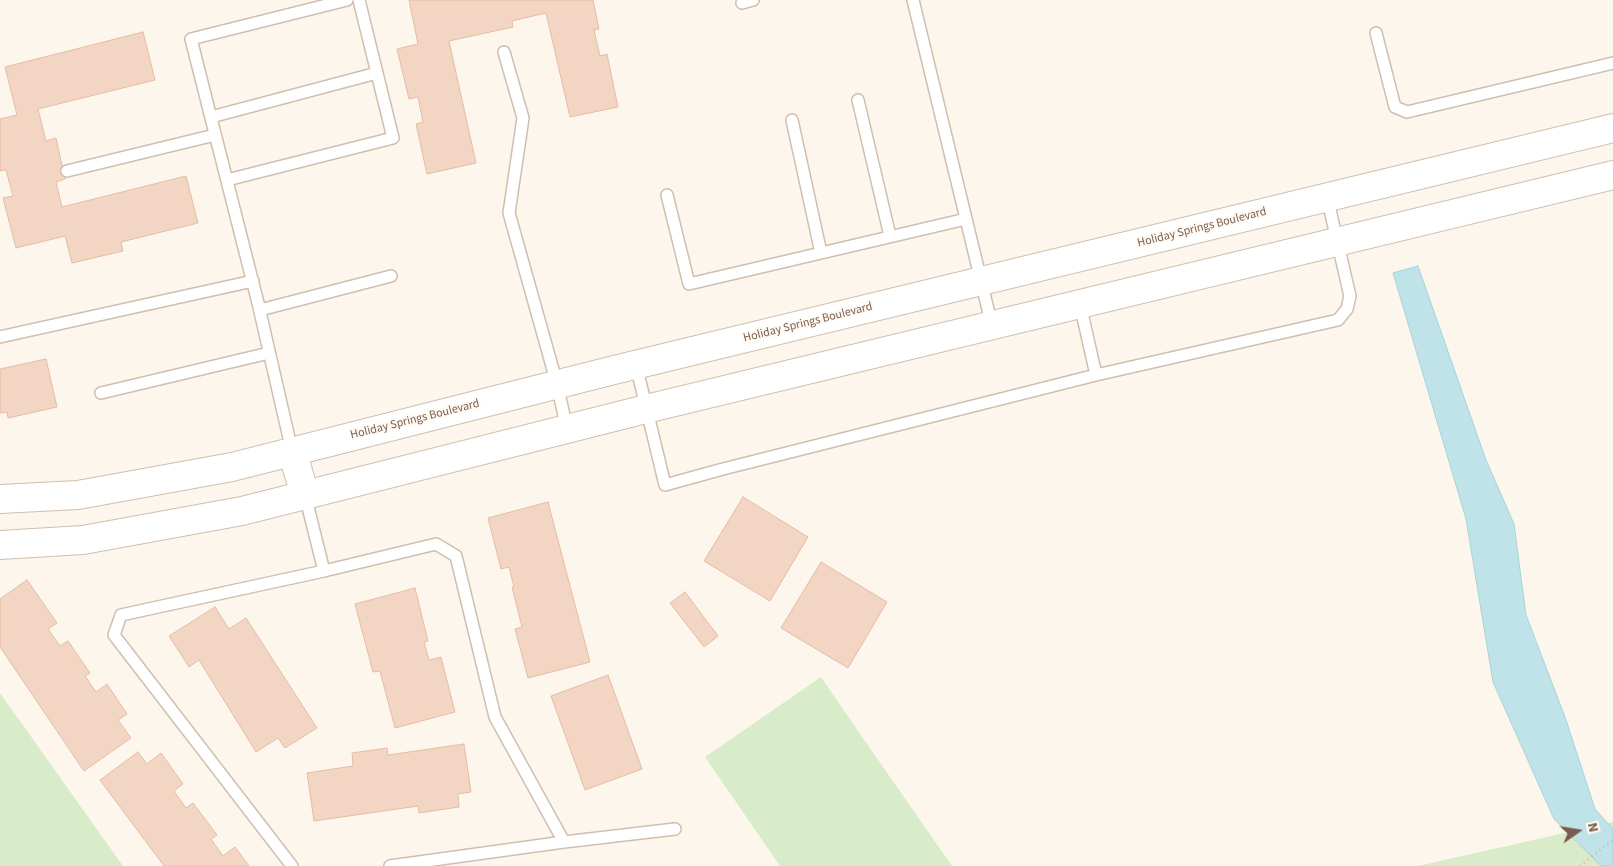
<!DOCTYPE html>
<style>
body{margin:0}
#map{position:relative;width:1613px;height:866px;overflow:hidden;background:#fdf6ec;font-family:"Source Sans 3",sans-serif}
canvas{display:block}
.north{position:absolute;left:1553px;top:806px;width:50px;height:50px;-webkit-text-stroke:4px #fffaf3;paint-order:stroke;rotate:77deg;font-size:14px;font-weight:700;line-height:20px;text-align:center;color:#7a5c4d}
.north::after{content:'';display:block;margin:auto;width:18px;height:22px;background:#7a5c4d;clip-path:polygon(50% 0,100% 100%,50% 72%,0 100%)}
</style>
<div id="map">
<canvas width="1613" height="866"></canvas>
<div class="north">N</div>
</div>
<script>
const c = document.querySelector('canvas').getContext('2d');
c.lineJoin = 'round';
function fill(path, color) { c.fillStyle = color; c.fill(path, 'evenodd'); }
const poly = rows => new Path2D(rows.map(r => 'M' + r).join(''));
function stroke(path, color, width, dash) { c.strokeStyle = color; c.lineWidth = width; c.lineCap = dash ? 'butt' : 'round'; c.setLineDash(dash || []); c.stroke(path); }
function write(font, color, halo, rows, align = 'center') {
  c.font = font + ' "Source Sans 3",sans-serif'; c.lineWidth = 4.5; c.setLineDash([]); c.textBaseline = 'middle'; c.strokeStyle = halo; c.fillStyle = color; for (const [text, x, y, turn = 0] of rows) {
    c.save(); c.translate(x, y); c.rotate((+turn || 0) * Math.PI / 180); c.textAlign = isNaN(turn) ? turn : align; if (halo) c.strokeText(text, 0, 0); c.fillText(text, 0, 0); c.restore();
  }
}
fill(poly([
 [821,677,858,731,952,866,780,866,705,757],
 [0,693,123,866,0,866],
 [1613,822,1613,866,1418,866]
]), '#d8ecc9');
const water = poly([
 [1418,266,1486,460,1514,524,1526,615,1565,717,1595,809,1613,829,1613,866,1601,866,1554,819,1493,682,1466,519,1393,273,1418,266]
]);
fill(water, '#bfe3e8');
stroke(water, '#a5d3da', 1);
const building = poly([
 [409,0,593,0,599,29,594,30,600,56,607,54,618,107,570,117,546,13,512,21,513,27,449,41,476,163,427,174,416,124,423,122,418,97,409,99,397,49,418,44,409,0],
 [143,32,155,80,38,109,46,141,56,138,65,179,56,182,62,207,186,176,198,223,121,242,123,251,72,263,65,236,16,248,3,198,13,196,6,170,0,171,0,119,17,115,5,67,143,32],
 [46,359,57,407,8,418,7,412,0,413,0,369,46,359],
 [743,497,808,537,770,601,704,561,743,497],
 [548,502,590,662,528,678,515,629,522,627,512,587,514,587,509,567,501,569,488,518,548,502],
 [821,562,887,602,848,668,781,628,821,562],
 [27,580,57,623,48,629,60,646,68,641,90,673,85,676,96,692,107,684,127,714,118,720,131,738,84,771,0,647,0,599,27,580],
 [415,588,428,641,424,642,429,660,441,657,455,712,395,728,380,671,373,672,355,604,415,588],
 [685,592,718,636,704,647,670,603,685,592],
 [215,607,229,629,246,618,317,728,285,748,278,738,256,752,199,660,189,667,169,636,215,607],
 [608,675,642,769,585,790,551,696,608,675],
 [464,744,471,792,458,794,459,807,419,813,418,806,314,821,307,773,353,766,352,753,387,748,388,755,464,744],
 [138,752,147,764,161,753,183,784,174,791,186,808,193,803,217,835,211,839,223,856,235,847,249,866,164,866,100,780,138,752]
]);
fill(building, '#f3d5c3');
stroke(building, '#e6bba3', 1);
const service = poly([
 [913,0,992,326],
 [742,3,753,0],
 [1376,33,1395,107,1407,112,1613,63],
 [504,52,523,118,509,213,557,384,567,429],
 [858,100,890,236],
 [211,117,377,73],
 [792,120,821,253],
 [67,171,215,135],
 [227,180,393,138,359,0],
 [667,195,689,284,966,219],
 [1080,304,1096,375],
 [260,310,391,276],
 [0,337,253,281],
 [636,365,665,485,723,469,1096,375,1338,320,1347,309,1350,296,1327,197],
 [101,393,269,353],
 [292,451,258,303,191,39,347,0],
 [305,495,324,571],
 [292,866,114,635,121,615,324,571,436,544,456,556,495,717,564,842],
 [390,866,564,842,675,829]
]);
const tertiary = poly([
 [292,451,305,495],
 [0,499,78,495,232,467,614,370,1613,128],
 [0,545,83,540,242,511,646,409,1613,175]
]);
stroke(service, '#d1beb0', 14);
stroke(tertiary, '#d1beb0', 30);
stroke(poly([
 [1580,866,1613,840]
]), '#d9b8a5', 3, [1, 4]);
stroke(service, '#fff', 11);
stroke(tertiary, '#fff', 28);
write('12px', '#7a5c4d', '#fffaf3', [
 ["Holiday Springs Boulevard",1202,228,-14],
 ["Holiday Springs Boulevard",808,323,-14],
 ["Holiday Springs Boulevard",415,420,-14]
]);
</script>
